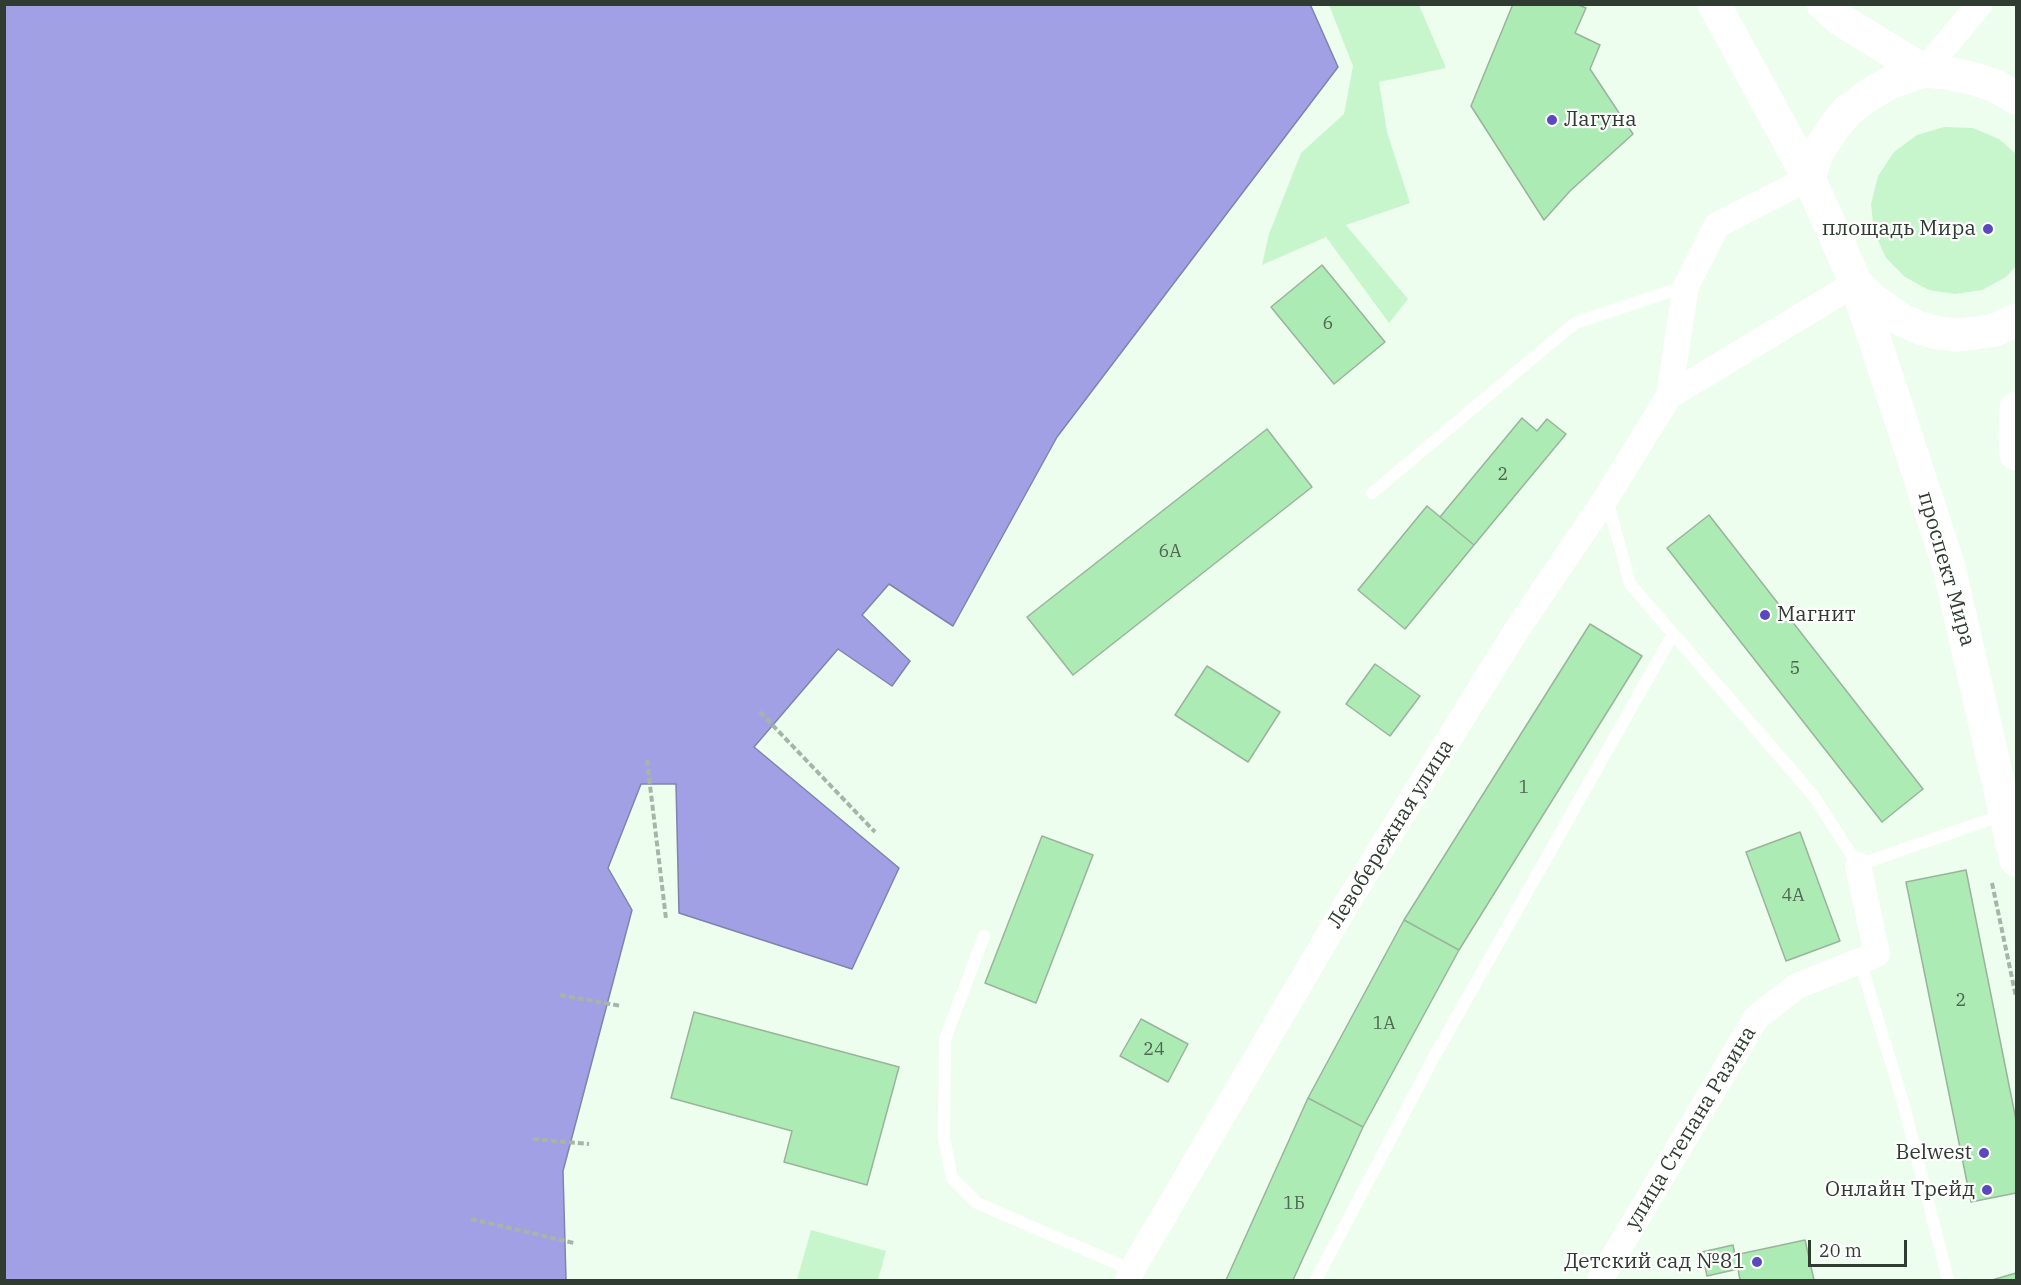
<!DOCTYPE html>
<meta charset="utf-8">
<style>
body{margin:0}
#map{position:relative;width:2021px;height:1285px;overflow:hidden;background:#edfeee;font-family:"IBM Plex Serif",serif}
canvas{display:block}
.frame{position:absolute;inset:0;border:6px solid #303c32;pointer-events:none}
.scale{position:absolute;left:1808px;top:1240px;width:99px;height:27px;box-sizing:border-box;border:3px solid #303c32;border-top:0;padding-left:8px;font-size:18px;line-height:21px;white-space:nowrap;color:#303c32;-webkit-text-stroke:4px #fff;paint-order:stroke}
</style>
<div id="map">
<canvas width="2021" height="1285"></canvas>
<div class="frame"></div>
<div class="scale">20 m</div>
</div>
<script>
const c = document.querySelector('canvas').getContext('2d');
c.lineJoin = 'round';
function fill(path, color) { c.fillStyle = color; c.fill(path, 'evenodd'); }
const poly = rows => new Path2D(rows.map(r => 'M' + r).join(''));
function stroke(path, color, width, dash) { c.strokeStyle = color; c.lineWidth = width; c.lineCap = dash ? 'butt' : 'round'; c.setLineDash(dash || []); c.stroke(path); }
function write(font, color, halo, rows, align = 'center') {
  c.font = font + ' "IBM Plex Serif",serif'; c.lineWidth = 4.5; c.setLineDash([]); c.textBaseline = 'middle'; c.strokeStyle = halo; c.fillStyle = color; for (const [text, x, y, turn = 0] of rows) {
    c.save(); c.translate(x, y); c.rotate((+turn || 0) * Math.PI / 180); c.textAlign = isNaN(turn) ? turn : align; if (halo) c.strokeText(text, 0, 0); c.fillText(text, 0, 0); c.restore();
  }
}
fill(poly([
 [1329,5,1419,5,1446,68,1379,82,1387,132,1410,203,1346,225,1408,299,1389,323,1326,237,1262,265,1269,234,1301,153,1344,114,1353,66],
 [1944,127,1973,128,1999,139,2016,154,2016,266,2006,277,1982,290,1955,294,1929,290,1905,277,1886,258,1874,232,1871,204,1878,176,1894,152,1917,135],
 [811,1230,886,1251,878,1280,797,1280]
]), '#c7f6cc');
const water = poly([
 [5,4,1310,4,1338,67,1057,437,953,626,889,584,862,615,910,661,892,686,838,649,754,747,899,868,852,969,679,913,676,784,641,784,608,868,632,910,563,1171,566,1280,5,1280,5,4]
]);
fill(water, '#a2a0e5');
stroke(water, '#8082af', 1.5);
const building = poly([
 [1513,4,1576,4,1586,8,1575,33,1600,45,1590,69,1633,134,1570,191,1544,220,1471,106,1513,4],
 [1322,265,1385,342,1334,384,1271,307,1322,265],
 [1522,418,1537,431,1547,419,1566,434,1474,545,1440,517,1522,418],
 [1267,429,1312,487,1073,675,1027,617,1267,429],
 [1427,506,1474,545,1405,629,1358,590,1427,506],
 [1709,515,1923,789,1882,822,1667,548,1709,515],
 [1590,624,1642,656,1459,950,1404,920,1590,624],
 [1375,664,1420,696,1390,736,1346,704,1375,664],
 [1207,666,1280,712,1248,762,1175,715,1207,666],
 [1800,832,1840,941,1786,961,1746,852,1800,832],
 [1042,836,1093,855,1036,1003,985,983,1042,836],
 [1966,870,2016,1120,2016,1193,1971,1202,1906,882,1966,870],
 [1404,920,1459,950,1363,1127,1308,1098,1404,920],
 [694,1012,899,1067,867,1185,784,1162,792,1131,671,1098,694,1012],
 [1141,1019,1188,1044,1168,1082,1120,1056,1141,1019],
 [1308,1098,1363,1127,1293,1280,1226,1280,1308,1098],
 [1805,1240,1814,1280,1740,1280,1738,1269,1707,1276,1702,1252,1733,1245,1735,1255,1805,1240],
 [2016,1273,2016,1280,1992,1280,2016,1273]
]);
fill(building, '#adebb4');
stroke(building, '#99b49b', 1.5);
stroke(poly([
 [760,712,875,832],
 [647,760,666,919],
 [1992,883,2016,997],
 [560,995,621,1006],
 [533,1139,589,1144],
 [471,1219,574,1243]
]), '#a6b5a7', 4, [6, 3]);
stroke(poly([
 [1372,493,1575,323,1686,286],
 [1607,499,1630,584,1813,795,1858,865,2003,815],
 [984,936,945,1039,944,1138,952,1178,977,1203,1132,1270],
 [1860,961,1903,1102,1948,1280],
 [1316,1280,1435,1055,1673,634]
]), '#fff', 12);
stroke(poly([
 [1924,71,1980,4],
 [1669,396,1856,283],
 [1128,1280,1132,1270,1346,905,1516,631,1606,498,1669,396,1686,286,1717,225,1809,178],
 [1600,1280,1756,1018,1797,986,1877,954,1858,865]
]), '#fff', 26);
stroke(poly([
 [1714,4,1809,178,1856,283,1873,300,1902,320,1920,328,1938,333,1957,335,1976,333,1995,330,2016,320],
 [1823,4,1841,20,1924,71],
 [1809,178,1817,153,1832,130,1847,111,1869,95,1891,82,1924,71,1946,73,1971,78,1996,86,2016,98],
 [1856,283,1949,567,2016,860],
 [2016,408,2015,434,2016,454]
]), '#fff', 33);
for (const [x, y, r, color] of [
 [1552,120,6,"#5b47bf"],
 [1988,229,6,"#5b47bf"],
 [1765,615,6,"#5b47bf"],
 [1984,1153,6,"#5b47bf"],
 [1987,1190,6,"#5b47bf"],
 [1757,1262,6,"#5b47bf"]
]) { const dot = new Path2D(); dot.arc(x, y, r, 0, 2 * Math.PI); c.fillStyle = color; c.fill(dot); stroke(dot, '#fff', 2); }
write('18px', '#4f6852', null, [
 ["6",1328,324],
 ["2",1503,475],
 ["6А",1170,552],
 ["5",1795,669],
 ["1",1524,788],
 ["4А",1793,896],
 ["2",1961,1001],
 ["1А",1384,1024],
 ["24",1154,1050],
 ["1Б",1294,1204]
]);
write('21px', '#303c32', '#fff', [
 ["Лагуна",1564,120,"left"],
 ["площадь Мира",1976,229],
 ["Магнит",1777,615,"left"],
 ["Belwest",1972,1153],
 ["Онлайн Трейд",1975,1190],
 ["Детский сад №81",1745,1262]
], 'right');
write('21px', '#303c32', '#fff', [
 ["проспект Мира",1946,569,74],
 ["Левобережная улица",1391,834,-58],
 ["улица Степана Разина",1691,1128,-59]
]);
</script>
